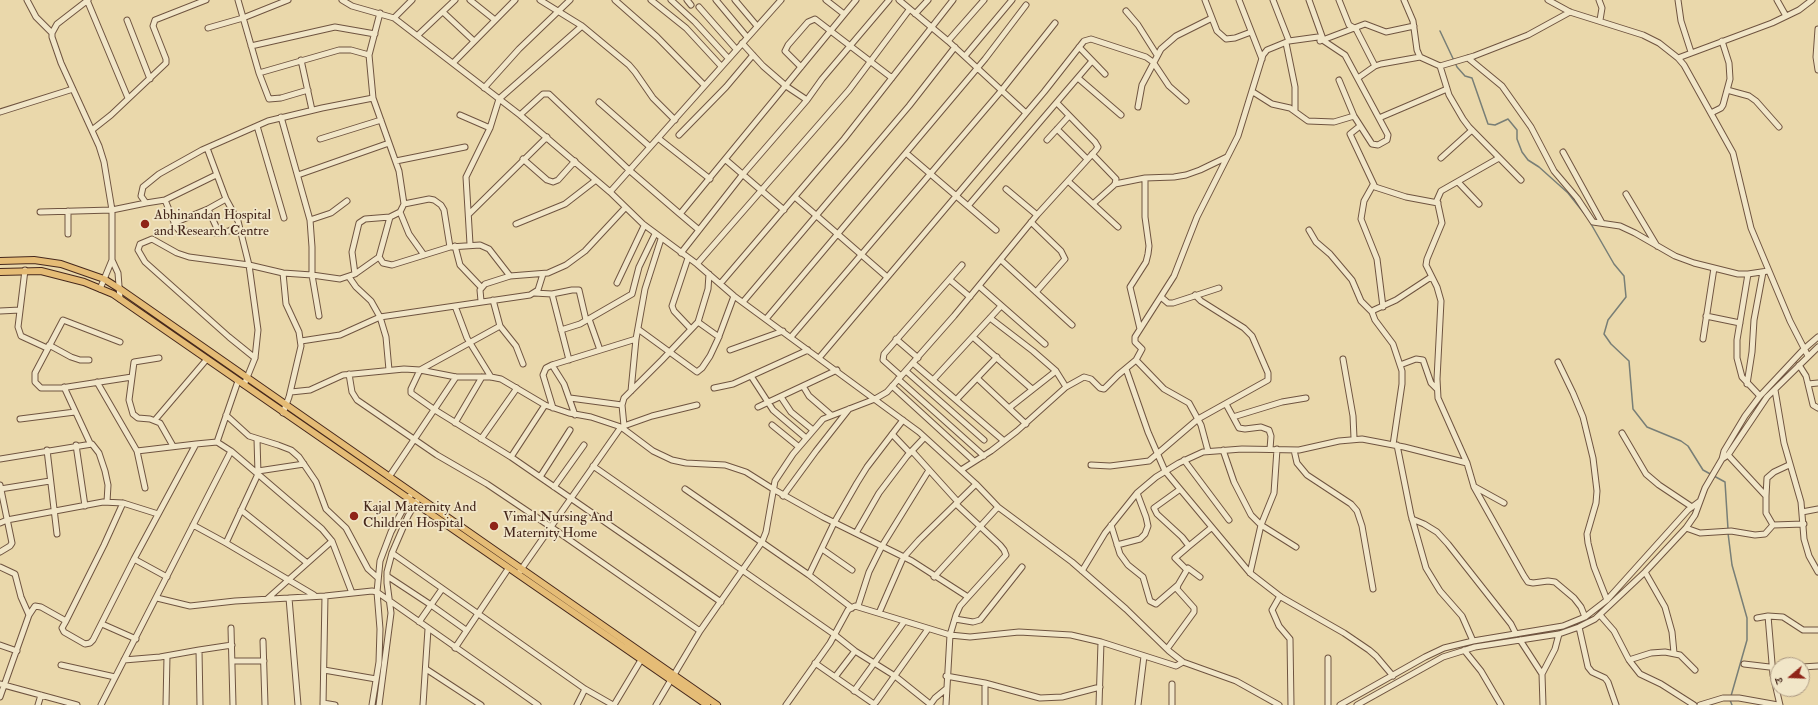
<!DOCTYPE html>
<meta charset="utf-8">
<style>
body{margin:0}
#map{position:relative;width:1818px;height:705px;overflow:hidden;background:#ead8ab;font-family:"IM FELL Double Pica","Noto Serif Devanagari",serif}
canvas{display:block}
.north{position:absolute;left:1770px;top:657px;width:40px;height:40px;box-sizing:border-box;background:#f1e6c8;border:1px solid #ad9a83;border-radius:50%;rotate:251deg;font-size:11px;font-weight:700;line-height:16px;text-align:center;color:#46281c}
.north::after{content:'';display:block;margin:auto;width:14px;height:18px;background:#8f2418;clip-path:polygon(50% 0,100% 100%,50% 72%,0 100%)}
</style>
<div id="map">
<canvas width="1818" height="705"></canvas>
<div class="north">उ</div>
</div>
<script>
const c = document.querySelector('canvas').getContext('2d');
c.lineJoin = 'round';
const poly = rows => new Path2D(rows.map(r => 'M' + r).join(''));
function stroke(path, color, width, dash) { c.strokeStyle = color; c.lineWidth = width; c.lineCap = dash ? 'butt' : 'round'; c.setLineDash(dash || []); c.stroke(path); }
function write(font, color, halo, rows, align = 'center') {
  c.font = font + ' "IM FELL Double Pica",serif'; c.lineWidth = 3.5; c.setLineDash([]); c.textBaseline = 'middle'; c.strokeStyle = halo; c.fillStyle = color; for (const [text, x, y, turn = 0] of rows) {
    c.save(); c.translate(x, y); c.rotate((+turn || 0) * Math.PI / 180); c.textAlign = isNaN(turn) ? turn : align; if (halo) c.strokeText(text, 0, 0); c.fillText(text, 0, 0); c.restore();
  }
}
stroke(poly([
 [1440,31,1457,67,1465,76,1472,78,1488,124,1495,125,1508,119,1517,130,1517,139,1522,152,1528,160,1539,167,1568,193,1587,217],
 [1591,224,1614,264,1624,276,1626,297,1608,320,1604,334,1611,344,1629,361,1633,409,1647,427,1681,441,1688,446,1703,470,1725,482,1728,529],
 [1728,533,1732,565,1747,618,1747,640,1731,696],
 [1730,700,1732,705]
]), '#787e76', 1.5);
const minor = poly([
 [27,0,36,17,52,33],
 [87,0,128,98],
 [88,0,57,24,52,33,52,37,61,63,99,146,104,162,112,210,112,260,118,273,120,299],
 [238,0,259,73,269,99,281,98,308,90],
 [342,0,352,6,394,18,520,115,610,192,643,224,697,264,734,296,919,432,976,484,998,507,1072,562,1126,609,1169,651,1183,662,1236,681,1279,705],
 [470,0,495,20],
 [540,0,582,26,629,65,635,72,653,98,675,120],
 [615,0,657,37,704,85],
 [651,0,686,28,721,66],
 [671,0,695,22,728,58],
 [687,0,691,5],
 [716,0,747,37],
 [735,0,757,26],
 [826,0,844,14],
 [899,0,948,41,1026,113],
 [1205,0,1217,31,1226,39,1235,38,1251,32],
 [1239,0,1262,59],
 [1273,0,1289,41],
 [1309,0,1323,39],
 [1339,0,1349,25,1356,29,1375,66],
 [1404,0,1413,21,1417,50,1420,57,1440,66,1449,95,1463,119,1469,127,1521,180],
 [1548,0,1570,12,1643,35,1659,43,1678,58,1684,65,1733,153,1751,228,1790,321,1808,356],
 [1599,0,1602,8,1600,20],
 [1678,0,1681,21,1691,52],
 [1777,0,1786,16],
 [699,7,736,49],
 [1126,11,1138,25,1157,55],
 [443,12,474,41],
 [915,14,928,0],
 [394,18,412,0],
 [127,20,150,79],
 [208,28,243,18,288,0],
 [1818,29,1816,57,1818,70],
 [418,35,455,0],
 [948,41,984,0],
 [1320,41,1365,24,1386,32,1414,26],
 [742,43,763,66,786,86,807,100],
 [1286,43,1295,87,1295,110],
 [251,46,335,27,375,34],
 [1079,47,1105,74],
 [965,56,1012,0],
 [1468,58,1502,86,1531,127,1554,171,1577,198,1593,222,1620,226,1635,233,1675,256,1694,263,1738,274,1748,274,1768,271],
 [1678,58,1772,23,1799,10,1812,0],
 [301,60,312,110],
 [453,63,515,0],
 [1440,66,1474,56,1528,35,1570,12],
 [801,67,785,51,788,45,808,22,815,19,892,78],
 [259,73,339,50,351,50,369,55],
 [1078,78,1121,115],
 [1358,78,1375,66,1381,64,1420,57],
 [484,88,519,49,570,0],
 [1727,90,1749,96,1756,101,1779,127],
 [1253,92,1272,104,1290,108,1308,121,1334,122,1354,116],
 [599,102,649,146],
 [1138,107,1142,85,1161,49,1176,36,1212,18],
 [0,112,73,89],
 [1711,113,1721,108,1723,105,1730,79,1729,63,1722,41],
 [460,115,490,128],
 [520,115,543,94,549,94,629,170,680,214],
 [281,117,310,220,312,247,312,275,319,316],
 [1379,118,1447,89],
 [257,126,284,218],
 [1360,126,1350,134,1375,187,1406,197,1438,203],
 [1057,129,1087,159],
 [92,130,111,115,166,63,166,59,153,26,155,20,206,0],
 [679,135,726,87,753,55],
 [658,138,710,179],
 [320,139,381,120],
 [1047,140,1069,116],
 [207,148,226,199,238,221,249,265,258,330,255,358,244,385],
 [1563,152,1602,223],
 [906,153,996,230],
 [1092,154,1116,179,1115,184,1113,186,1094,203],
 [1441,158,1472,130],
 [1499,158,1441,191,1437,200,1442,223,1427,259,1426,265,1437,287,1441,301,1437,379,1438,398,1467,463,1474,487,1524,576,1528,582,1533,583,1548,581,1555,582,1574,598,1581,607,1585,617],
 [523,159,547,180,553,182,558,180,575,161],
 [726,160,784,210],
 [396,161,465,147],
 [216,175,165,200,146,203,141,196,143,187,159,174,202,150,268,121,322,108,373,98],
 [298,175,389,143],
 [1068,181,1118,227],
 [1458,182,1479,204],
 [1115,184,1145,178,1174,177,1186,175,1200,170,1227,157],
 [1373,185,1364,201,1361,219,1377,259,1383,307],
 [1006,189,1037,215],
 [610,192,781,0],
 [1626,194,1657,246],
 [795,197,887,277],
 [165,200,176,227,180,231,219,233,229,231,239,226],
 [404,204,429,199,434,200,441,205,444,210,450,247],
 [968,206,1092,61],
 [208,209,219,233],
 [68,211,68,234],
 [40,212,112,210,146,203],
 [400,212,409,234,424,255],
 [469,214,547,137],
 [310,220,331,213,347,201],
 [1031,222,1061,251,1065,259,1036,292],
 [174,223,208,209,226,199],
 [516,224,565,204,596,180],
 [699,230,680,214,856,0],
 [1309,230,1316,242,1330,254,1352,280,1361,301,1372,312],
 [470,244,466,177,490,128,499,99,582,26],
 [455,246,460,265,481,287],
 [681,253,743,174,807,100,822,79,889,0],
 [379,257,383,263,392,265,450,247,480,245,489,249,510,276],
 [688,258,672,306,674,311,691,329],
 [1001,260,1072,325],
 [697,264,849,90,909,10],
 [25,270,18,327,21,336,47,348],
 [283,273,286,304,299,332,301,346,289,397,283,413],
 [355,274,352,252,359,223,365,219,390,217,400,212,404,204,399,171,373,98,369,55,380,13],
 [1748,274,1737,340,1737,358,1742,377,1760,396],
 [349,277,356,287,371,301,380,317,386,337,389,370],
 [950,280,970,297],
 [617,283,644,226],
 [720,284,844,139,953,0],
 [979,286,1045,344],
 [100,289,112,260],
 [534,293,552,294,572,290,579,290,586,320],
 [552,294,569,360],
 [1161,297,1168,303,1173,303,1219,288],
 [493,300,500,326,516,346,523,364],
 [481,301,480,290,485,284,510,276,548,273,566,265,585,251,625,208],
 [743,302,909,106,955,47],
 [455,306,467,338,491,377],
 [0,311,20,310],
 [1706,316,1740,323],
 [990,318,1033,351,1056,371,1066,387],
 [589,319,600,350],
 [766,319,985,59,1026,5],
 [698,322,719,337],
 [500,326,420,370,411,389,411,393,435,410,511,457,721,602],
 [638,329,697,372,702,368,710,356,718,339,734,296],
 [1140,329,1130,287,1146,262,1148,254,1149,246,1145,217,1145,178],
 [561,330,580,324,632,294,639,267,655,234],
 [791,337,1001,91,1055,23],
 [973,337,1032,389],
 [896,339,918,358],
 [1703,339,1714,268],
 [301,341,340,335,380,317,530,295,538,290,543,274],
 [120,342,63,320,35,373,35,382,41,388,61,388,132,377],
 [49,345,71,357,80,360,89,360],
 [730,350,783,331],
 [159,358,134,362,129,400,133,414,138,418,150,419,160,423,173,446],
 [255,358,229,337,145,262,138,250,140,244,152,239,177,253,189,257,249,265,283,273,312,275,340,279,355,274,379,257,390,217],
 [819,358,1044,92,1084,41,1091,39,1146,57,1153,62,1169,86,1186,101],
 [1343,359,1353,416,1354,438],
 [1136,360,1164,389,1189,403,1201,425,1208,451],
 [1558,362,1573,393,1583,417,1593,458,1597,491,1596,503,1587,534,1588,543,1594,567,1607,600],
 [913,363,1004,441],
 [552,365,564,384,575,415],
 [1400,365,1416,359,1423,360,1431,383,1437,389],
 [1799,365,1806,376,1813,405,1818,408],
 [1126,369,1148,432,1165,471,1250,573,1281,597,1344,633,1369,650,1376,656,1393,676],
 [906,371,984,440],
 [349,374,352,392,357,400,437,455,487,484,551,527,700,631],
 [751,376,773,410,806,438],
 [901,376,883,360,884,354,962,265],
 [977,378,1026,424],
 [898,379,984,456],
 [933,380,1001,306],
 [97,382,137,451,145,488],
 [1747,384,1752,352,1754,320,1763,272],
 [1808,384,1818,383],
 [803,386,809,396,831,415],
 [892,386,974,461],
 [64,387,90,443],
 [714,388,733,384,808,350],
 [1775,390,1784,443,1801,502,1804,539,1809,556,1818,572],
 [631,391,636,339,645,289,661,239],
 [291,392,310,390,343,375,404,369,420,370,456,377,491,377,501,379,545,405,569,413,591,417,621,427,653,451,672,460,686,463,725,465,746,472,773,489,823,517,912,561,968,597],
 [781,397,791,412,813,430],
 [570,398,622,405],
 [956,400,997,357],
 [1226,404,1239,428,1245,429,1261,427,1269,430,1271,436,1270,449],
 [758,407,837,370],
 [553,408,543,375,546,368,552,365,636,339],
 [1009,408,1056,371],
 [226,415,249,436,278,445,291,450,299,457,316,482,326,509,346,528,368,569,378,578],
 [1233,417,1282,402,1306,398],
 [20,419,75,412],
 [155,420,207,359],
 [455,423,482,377],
 [772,425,799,447],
 [624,426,622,405,624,398,662,360,698,322,708,289,709,274],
 [1622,433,1646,474,1659,485,1692,507],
 [892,434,910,453],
 [481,439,517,388],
 [76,445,85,506],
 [1393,445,1402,384,1402,371,1393,344,1375,320,1372,312,1374,310,1396,300,1431,277],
 [1397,445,1411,515,1426,568,1440,591,1462,616,1473,641],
 [47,450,57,534],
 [1223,450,1234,482,1251,515,1261,525,1296,547],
 [1294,450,1297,463,1307,475,1351,504,1357,511,1362,526,1373,589],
 [137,451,196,444],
 [231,451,322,529,332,541,352,593],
 [912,451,958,502],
 [1728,455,1766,496,1766,513,1773,525,1804,524],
 [511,457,545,405],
 [0,459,92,444,99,453,105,471,108,485,107,502],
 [1722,459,1728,455,1767,397,1818,347],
 [1184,460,1229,520],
 [1091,465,1110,466,1149,461,1198,419,1268,380,1268,373,1252,336,1244,328,1201,301,1195,295],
 [593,466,835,635,855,651,895,676,930,704],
 [961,470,991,451,1017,431,1066,387,1084,377,1091,379,1100,388,1104,389,1118,375,1136,360,1142,349,1135,342,1135,337,1174,276,1197,217,1238,136,1263,55,1267,50,1289,41,1318,37,1345,55,1388,135,1387,140,1378,145,1372,144,1354,116,1339,80],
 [258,471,304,464],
 [389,477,456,377],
 [540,477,570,430],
 [0,485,12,543,10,546,0,552],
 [554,487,584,445],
 [1475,487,1504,503],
 [0,489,50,481],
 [685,489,809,575,852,608],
 [1179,490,1154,508,1157,514,1182,537,1189,546,1175,558,1187,570],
 [783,496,816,451,849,409],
 [1766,496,1767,478,1774,472,1789,465],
 [241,510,306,562],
 [1802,512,1818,509],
 [1412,519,1424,524,1437,532,1448,544,1511,624,1516,634],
 [0,523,7,520,103,502,123,503,158,514],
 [193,525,226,543,314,595],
 [1111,525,1120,554,1128,565,1143,577,1150,601,1156,604,1178,585,1188,568,1200,577],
 [1686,528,1700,533,1731,531,1755,535,1765,534,1773,525],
 [856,533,879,493,907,456,924,438],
 [226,543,258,474,257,439],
 [1117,545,1140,539,1145,534,1148,526,1146,517,1137,493],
 [1189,546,1211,528],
 [822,549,852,570],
 [392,553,585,689,613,705],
 [134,559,167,577],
 [0,567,15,574,21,597,29,615],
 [520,571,621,427,652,416,697,405],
 [1082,571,1105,533,1137,493,1156,477,1179,463,1203,452,1242,449,1299,450,1339,441,1362,439,1404,447,1467,463],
 [1645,572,1665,607,1672,632,1674,653],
 [1250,573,1261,525,1274,493,1277,449],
 [809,575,834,523,857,483,867,467,903,420],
 [387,576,431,605,466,630],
 [934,577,998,507],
 [1280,596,1272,610,1279,626,1290,639,1291,705],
 [157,598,190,606,235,601,325,596,372,591,377,592,538,705],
 [289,598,298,705],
 [267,599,332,541],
 [858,606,869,572,882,546,929,470],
 [879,613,903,558,919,540,976,484],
 [1600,615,1614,631,1629,660,1640,674,1661,684,1694,705],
 [1768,616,1773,675,1780,705],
 [1757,618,1768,616,1783,617,1803,630,1818,630],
 [955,619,973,622,980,620,1022,567],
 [66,621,104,545,123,503],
 [419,622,442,589],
 [102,624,136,639],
 [1579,627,1588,667,1592,672,1605,678,1608,682,1616,705],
 [231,628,233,705],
 [1520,640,1542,674,1543,705],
 [263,641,265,705],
 [0,645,17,651],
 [455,648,508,569],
 [1167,649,1194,612,1194,608,1177,589,1178,585],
 [199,650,232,645],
 [1464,650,1481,671,1501,705],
 [124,660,160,657,199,650,200,705],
 [1629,660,1651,653,1665,652,1680,655,1695,670],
 [233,661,264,661],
 [815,663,874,704,876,702,928,629],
 [1744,664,1778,668],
 [61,665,115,677],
 [1802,667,1818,666],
 [426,669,481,705],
 [324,670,376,679],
 [1542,674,1555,649,1559,634],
 [946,676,985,683,1040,698,1062,697,1100,687],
 [835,677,855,651],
 [985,683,985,705],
 [0,684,77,705],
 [854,691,904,622],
 [0,697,29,615,35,606,41,607,66,621,62,628,64,632,85,644,90,643,93,640,134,559,196,444,217,442],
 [323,703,335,705],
 [38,705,41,695],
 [101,705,231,451,217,442,238,381],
 [166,705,167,656],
 [323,705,325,596],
 [372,705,379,662,380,629,377,592,380,561,391,532,410,496],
 [379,705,391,613,387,583,387,572,392,553,408,516,417,501],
 [423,705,428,629],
 [577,705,585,689],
 [614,705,641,660],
 [656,705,700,631,762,542,766,532,775,481,793,454,823,419,875,399,887,392,954,316,1037,215,1096,150,1098,147,1095,142,1057,103],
 [786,705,830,643,848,610,855,606,950,635,970,637,1019,632,1071,635,1101,642,1176,666,1183,662],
 [930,705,935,698,946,689],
 [946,705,950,635,956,615,960,606,1006,555,1004,550,1000,545,956,504],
 [1099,705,1101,642],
 [1138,705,1144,656],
 [1172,705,1172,684],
 [1328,705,1328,658],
 [1340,705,1425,657,1444,648,1473,641,1563,626,1585,617,1607,600,1688,510,1700,501],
 [1357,705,1443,657,1475,647,1559,634,1579,627,1595,619,1645,572,1686,528,1695,515,1705,488,1722,459,1724,451,1745,416,1760,396,1804,349,1818,337],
 [1700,705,1723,698,1739,698,1778,705]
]);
const major = poly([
 [0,261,34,260,61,264,104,279,120,289,717,705],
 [0,272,41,271,84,282,113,294,707,705]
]);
stroke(minor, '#6f5440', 7);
stroke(major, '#46281c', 8);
stroke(minor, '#f1e6c8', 5);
stroke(major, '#e5bc76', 6);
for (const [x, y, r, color] of [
 [145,224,5,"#8f2418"],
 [354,516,5,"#8f2418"],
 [494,526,5,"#8f2418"]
]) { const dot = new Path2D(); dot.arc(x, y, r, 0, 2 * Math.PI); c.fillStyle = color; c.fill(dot); stroke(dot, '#f1e6c8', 1.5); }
write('14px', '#46281c', '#f1e6c8', [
 ["Abhinandan Hospital",154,216],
 ["and Research Centre",154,232],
 ["Kajal Maternity And",363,508],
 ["Children Hospital",363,524],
 ["Vimal Nursing And",503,518],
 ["Maternity Home",503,534]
], 'left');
</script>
